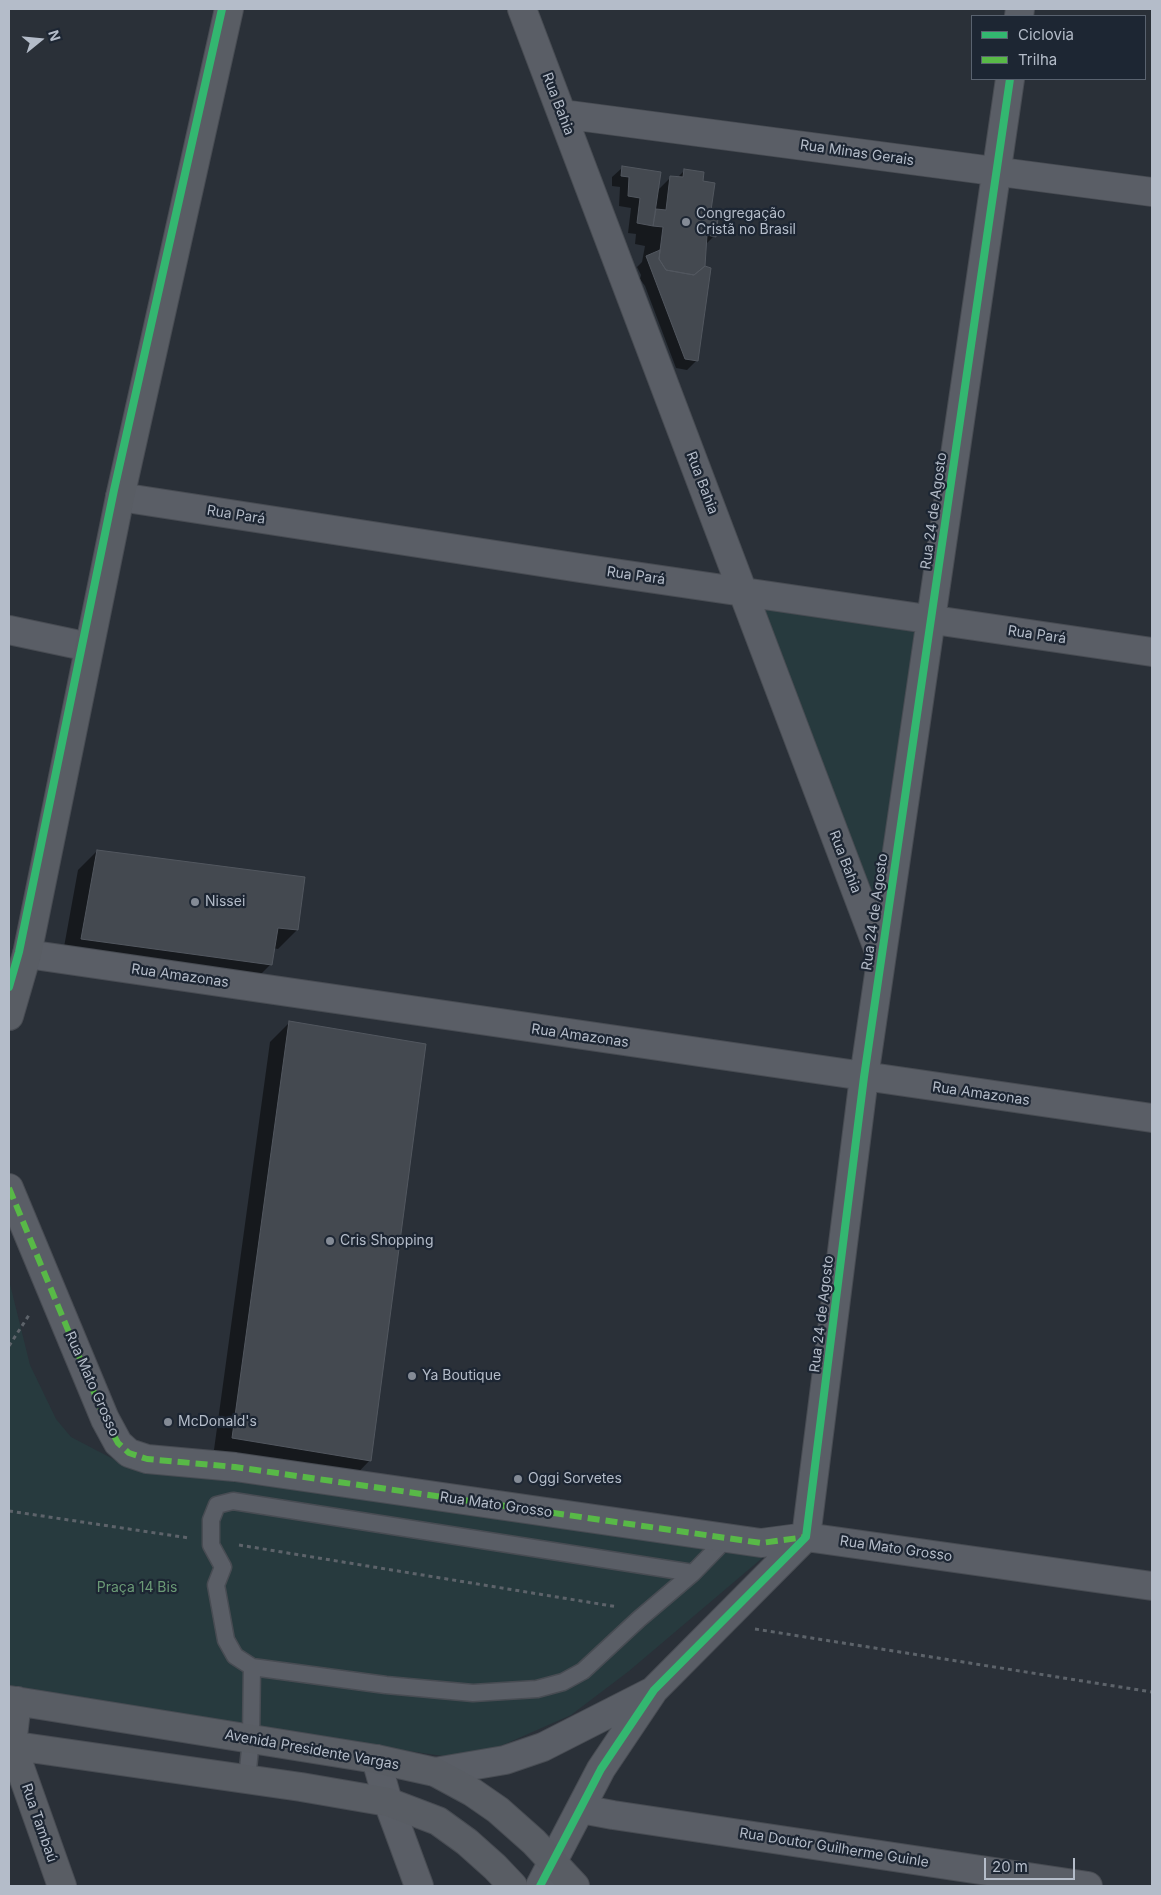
<!DOCTYPE html>
<meta charset="utf-8">
<style>
body{margin:0}
#map{position:relative;width:1161px;height:1895px;overflow:hidden;background:#2a3038;font-family:Inter,sans-serif}
canvas{display:block}
.frame{position:absolute;inset:0;border:10px solid #b4bcc9;pointer-events:none}
.legend{position:absolute;left:971px;top:15px;width:175px;height:65px;box-sizing:border-box;background:#1d2633;border:1px solid #59626f;margin:0;padding:6px 9px;list-style:none;font-size:15px;color:#b4bcc9}
.legend li{display:flex;align-items:center;gap:10px;height:25px}
.legend b{width:25px;border:1px solid #59626f}
.north{position:absolute;left:15px;top:15px;width:50px;height:50px;-webkit-text-stroke:4px #1d2633;paint-order:stroke;rotate:73deg;font-size:14px;font-weight:700;line-height:20px;text-align:center;color:#b4bcc9}
.north::after{content:'';display:block;margin:auto;width:18px;height:22px;background:#b4bcc9;clip-path:polygon(50% 0,100% 100%,50% 72%,0 100%)}
.scale{position:absolute;left:984px;top:1858px;width:91px;height:22px;box-sizing:border-box;border:2px solid #b4bcc9;border-top:0;padding-left:6px;font-size:15px;line-height:18px;white-space:nowrap;color:#b4bcc9;-webkit-text-stroke:4px #1d2633;paint-order:stroke}
</style>
<div id="map">
<canvas width="1161" height="1895"></canvas>
<div class="frame"></div>
<ul class="legend">
<li><b style="height:6px;background:#33b770"></b>Ciclovia</li>
<li><b style="height:6px;background:#58b947"></b>Trilha</li>
</ul>
<div class="north">N</div>
<div class="scale">20 m</div>
</div>
<script>
const c = document.querySelector('canvas').getContext('2d');
c.lineJoin = 'round';
function fill(path, color) { c.fillStyle = color; c.fill(path, 'evenodd'); }
const poly = rows => new Path2D(rows.map(r => 'M' + r).join(''));
function stroke(path, color, width, dash) { c.strokeStyle = color; c.lineWidth = width; c.lineCap = dash ? 'butt' : 'round'; c.setLineDash(dash || []); c.stroke(path); }
function write(font, color, halo, rows, align = 'center') {
  c.font = font + ' Inter,sans-serif'; c.lineWidth = 4.5; c.setLineDash([]); c.textBaseline = 'middle'; c.strokeStyle = halo; c.fillStyle = color; for (const [text, x, y, turn = 0] of rows) {
    c.save(); c.translate(x, y); c.rotate((+turn || 0) * Math.PI / 180); c.textAlign = isNaN(turn) ? turn : align; if (halo) c.strokeText(text, 0, 0); c.fillText(text, 0, 0); c.restore();
  }
}
fill(poly([
 [743,591,931,619,881,958],
 [9,1280,30,1365,56,1419,71,1437,115,1460,767,1554,629,1671,571,1715,496,1748,450,1757,9,1693]
]), '#273a3e');
fill(poly([
 [622,168,657,191,671,177,677,178,685,170,701,182,714,236,705,245,697,360,687,370,676,368,645,286,640,279,641,275,637,267,642,262,645,246,635,244,636,234,628,233,631,208,619,206,620,187,612,186,612,177],
 [97,851,297,930,278,949,273,948,270,965,251,984,62,958,78,870],
 [290,1022,370,1460,351,1480,213,1457,270,1042]
]), '#0007');
const building = poly([
 [622,166,661,172,653,226,637,223,640,198,628,196,629,177,621,176,622,166],
 [684,169,704,172,703,181,715,183,710,217,718,218,716,237,707,235,705,266,694,275,666,270,659,259,663,227,653,226,656,209,666,210,670,176,683,177,684,169],
 [660,250,659,259,666,270,694,275,705,266,711,268,698,361,685,359,646,256,660,250],
 [97,850,305,877,298,930,278,928,272,965,81,939,97,850],
 [289,1021,426,1044,371,1461,232,1438,289,1021]
]);
fill(building, '#444950');
stroke(building, '#52575f', 1);
const lane = poly([
 [693,1573,233,1501,217,1505,211,1520,211,1545,223,1567,216,1585,226,1640,235,1656,252,1667,386,1685,473,1693,537,1689,563,1682,583,1671,639,1619,693,1573,726,1539],
 [247,1779,251,1739,252,1667]
]);
const street = poly([
 [522,9,880,954],
 [1019,16,1020,9],
 [562,114,1152,192],
 [120,497,580,568,1152,652],
 [9,630,89,647],
 [27,954,1152,1118],
 [9,1188,105,1419,118,1443,129,1453,147,1459,235,1467,761,1543,806,1537,1152,1586],
 [376,1759,388,1802,419,1886],
 [435,1772,505,1760,543,1747,651,1692],
 [581,1809,613,1815,1088,1886],
 [540,1886,601,1769,654,1690,806,1537,864,1077,1010,79]
]);
const secondary = poly([
 [9,1016,27,954,120,497,229,9],
 [9,1700,376,1759,435,1772,472,1792,498,1810,534,1842,575,1886],
 [17,1701,12,1745,62,1886],
 [9,1745,301,1787,388,1802,438,1821,467,1842,495,1867,513,1886]
]);
stroke(lane, '#484c53', 19);
stroke(street, '#484c53', 30);
stroke(secondary, '#484c53', 30);
stroke(poly([
 [9,1346,29,1315],
 [9,1511,189,1538],
 [239,1545,618,1607],
 [755,1629,1152,1692]
]), '#5d636a', 3, [4, 4]);
stroke(lane, '#5a5e66', 16);
stroke(street, '#5a5e66', 28);
stroke(secondary, '#595d64', 28);
stroke(poly([
 [9,1188,105,1419,118,1443,129,1453,147,1459,235,1467,761,1543,806,1537]
]), '#58b947', 6, [12, 6]);
stroke(poly([
 [9,987,19,952,114,490,222,9],
 [540,1886,601,1769,654,1690,806,1537,864,1077,1010,79]
]), '#33b770', 8);
for (const [x, y, r, color] of [
 [686,222,5,"#848b96"],
 [195,902,5,"#848b96"],
 [330,1241,5,"#848b96"],
 [412,1376,5,"#848b96"],
 [168,1422,5,"#848b96"],
 [518,1479,5,"#848b96"]
]) { const dot = new Path2D(); dot.arc(x, y, r, 0, 2 * Math.PI); c.fillStyle = color; c.fill(dot); stroke(dot, '#1d2633', 2); }
write('14px', '#b4bcc9', '#1d2633', [
 ["Rua Bahia",558,104,69],
 ["Rua Minas Gerais",857,153,8],
 ["Rua Bahia",702,483,69],
 ["Rua 24 de Agosto",934,511,-82],
 ["Rua Pará",236,515,9],
 ["Rua Pará",636,576,8],
 ["Rua Pará",1037,635,8],
 ["Rua Bahia",845,862,69],
 ["Rua 24 de Agosto",875,912,-82],
 ["Rua Amazonas",180,976,8],
 ["Rua Amazonas",580,1036,8],
 ["Rua Amazonas",981,1094,8],
 ["Rua 24 de Agosto",822,1314,-83],
 ["Rua Mato Grosso",92,1384,66],
 ["Rua Mato Grosso",496,1505,8],
 ["Rua Mato Grosso",896,1549,8],
 ["Avenida Presidente Vargas",312,1750,10],
 ["Rua Tambaú",39,1823,71],
 ["Rua Doutor Guilherme Guinle",834,1848,9]
]);
write('14px', '#b4bcc9', '#1d2633', [
 ["Congregação",696,214],
 ["Cristã no Brasil",696,230],
 ["Nissei",205,902],
 ["Cris Shopping",340,1241],
 ["Ya Boutique",422,1376],
 ["McDonald's",178,1422],
 ["Oggi Sorvetes",528,1479]
], 'left');
write('14px', '#6b9a76', '#1d2633', [
 ["Praça 14 Bis",137,1588]
]);
</script>
